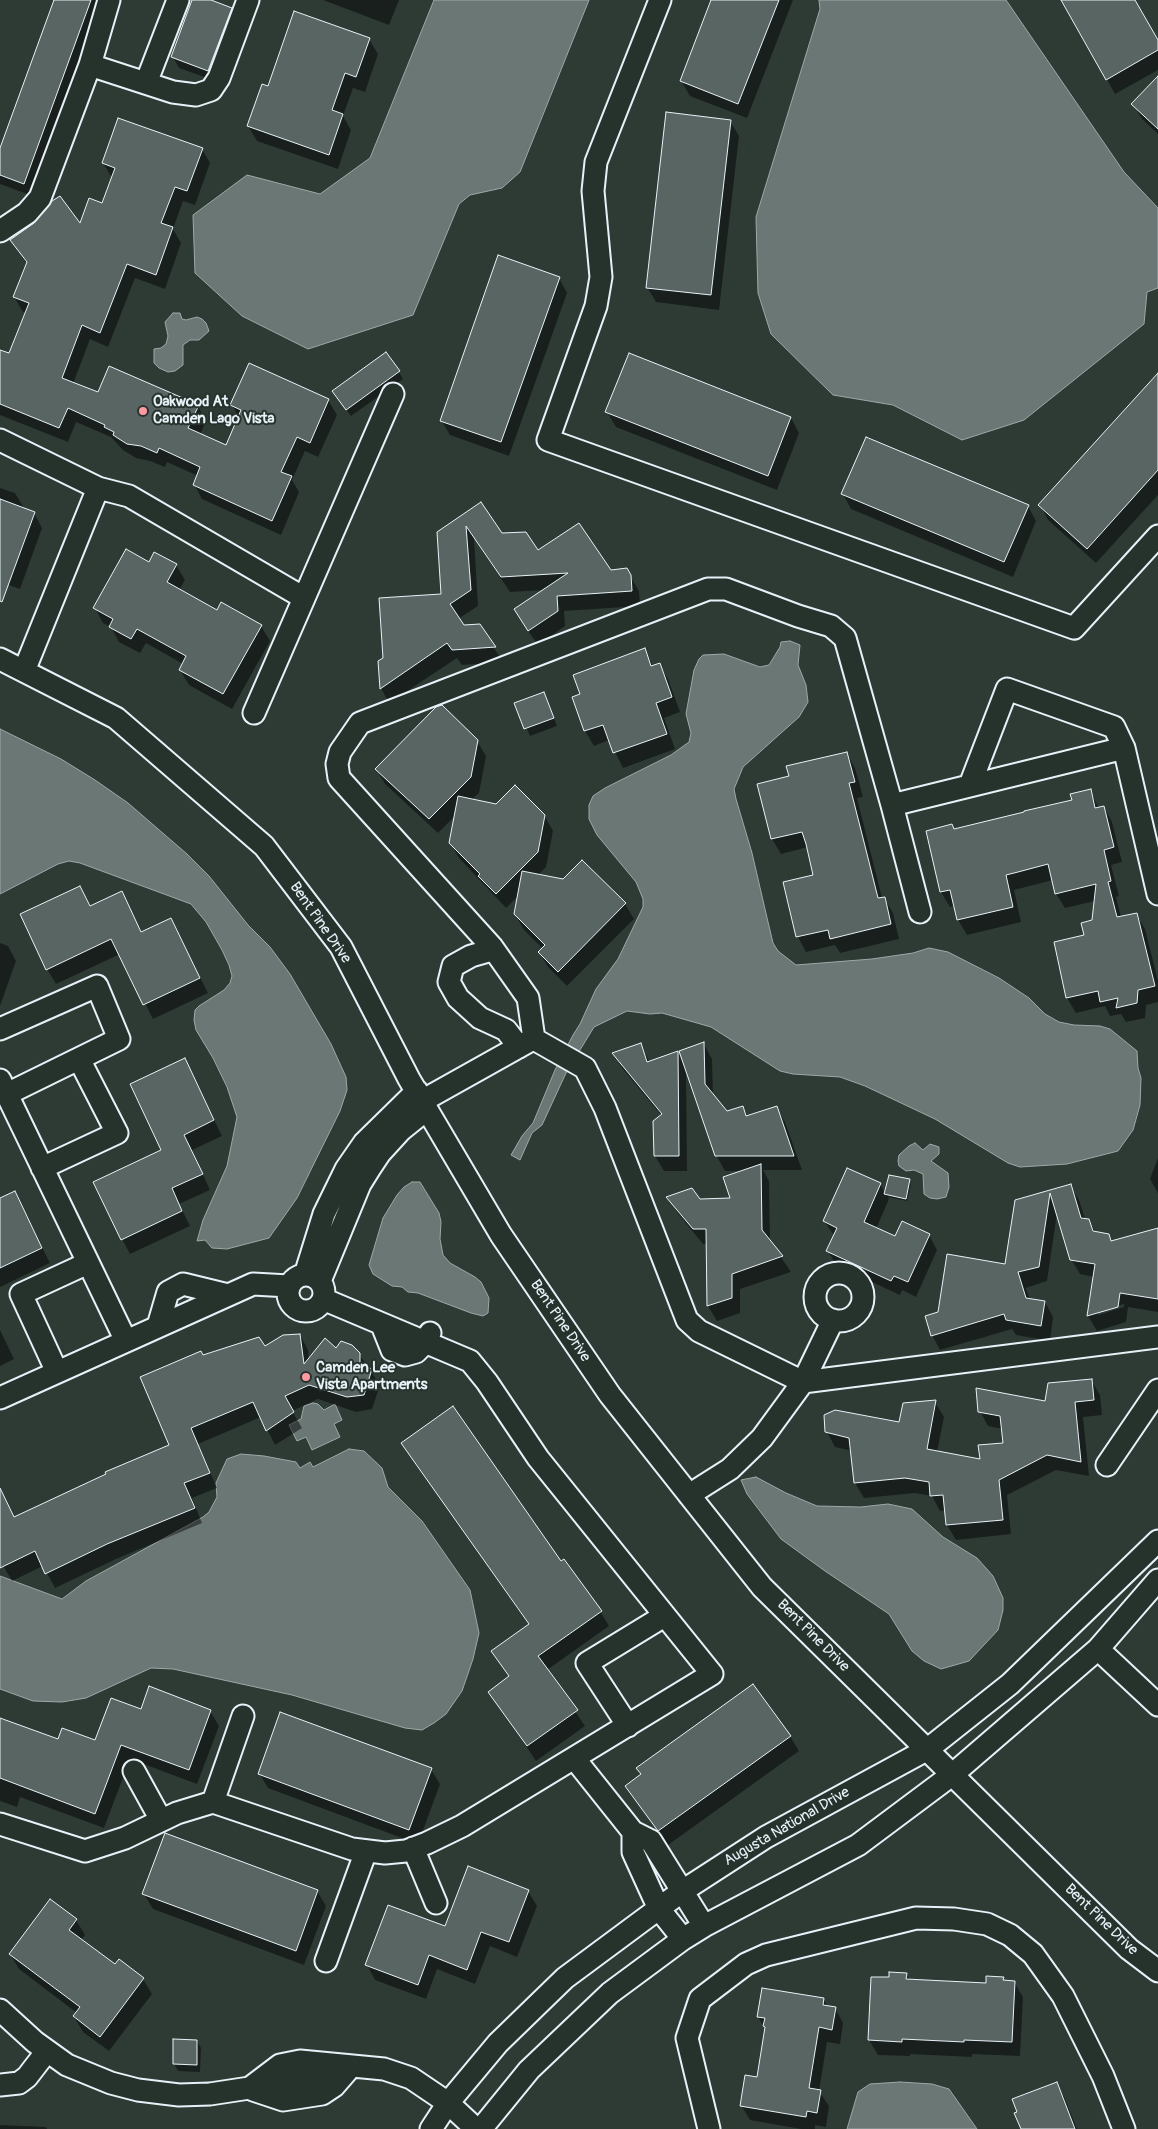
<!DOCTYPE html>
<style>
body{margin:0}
canvas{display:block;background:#2e3b35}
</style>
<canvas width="1158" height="2129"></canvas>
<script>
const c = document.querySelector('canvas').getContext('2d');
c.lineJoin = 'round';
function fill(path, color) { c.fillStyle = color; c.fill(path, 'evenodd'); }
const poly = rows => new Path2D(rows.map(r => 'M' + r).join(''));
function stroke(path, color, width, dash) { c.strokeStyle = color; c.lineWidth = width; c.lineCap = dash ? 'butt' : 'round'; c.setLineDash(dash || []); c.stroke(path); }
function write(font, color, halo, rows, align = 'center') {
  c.font = font + ' Pangolin,sans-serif'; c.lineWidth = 4; c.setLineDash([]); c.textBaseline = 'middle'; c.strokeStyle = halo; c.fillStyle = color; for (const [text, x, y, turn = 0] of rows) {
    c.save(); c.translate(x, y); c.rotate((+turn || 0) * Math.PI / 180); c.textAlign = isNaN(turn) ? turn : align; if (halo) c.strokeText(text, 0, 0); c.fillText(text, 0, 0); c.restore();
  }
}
const water = poly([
 [434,0,589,0,520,172,502,188,470,195,459,204,413,315,308,349,242,316,195,273,193,215,247,175,320,194,370,158,434,0],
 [819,0,1006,0,1124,172,1158,208,1158,288,1147,292,1144,324,1024,420,962,440,893,405,833,395,771,334,758,293,756,217,820,9,819,0],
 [173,313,180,313,182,319,186,320,197,317,202,319,206,323,209,331,199,340,190,340,183,345,183,365,175,371,168,372,159,368,154,363,154,349,161,348,166,344,168,336,165,322,173,313],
 [790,641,800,645,798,665,806,685,808,702,799,717,743,767,734,789,736,799,752,853,768,922,773,943,778,951,796,965,872,959,913,953,929,948,948,952,999,978,1029,998,1045,1014,1059,1022,1074,1025,1100,1026,1110,1029,1137,1051,1138,1068,1141,1078,1140,1105,1133,1130,1118,1151,1067,1164,1020,1167,1008,1163,935,1119,865,1086,840,1077,793,1074,780,1071,711,1027,662,1013,650,1014,627,1011,594,1027,566,1073,542,1125,532,1133,520,1160,511,1155,522,1136,533,1123,555,1070,573,1035,580,1024,596,989,618,959,643,907,643,899,636,882,597,835,589,819,589,805,593,796,605,788,671,755,689,742,691,733,686,714,694,670,699,659,703,655,724,654,760,667,769,665,780,647,781,642,790,641],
 [0,729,61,759,95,780,128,803,187,854,209,876,248,925,270,947,290,974,331,1044,346,1077,347,1090,340,1111,297,1198,269,1238,227,1249,212,1248,205,1240,197,1241,203,1220,227,1166,237,1117,227,1087,213,1058,196,1030,194,1020,195,1010,199,1006,224,990,230,983,232,976,229,965,222,950,206,922,191,904,80,863,69,861,58,864,0,894,0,729],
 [915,1143,923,1150,930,1144,939,1147,939,1154,931,1161,948,1173,949,1187,946,1197,937,1199,930,1198,924,1194,923,1174,914,1170,906,1171,899,1166,898,1161,899,1155,909,1146,915,1143],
 [412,1182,420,1182,439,1213,441,1222,440,1239,443,1255,450,1263,475,1277,481,1282,489,1298,488,1313,483,1316,471,1313,418,1293,408,1292,402,1287,392,1286,373,1274,369,1265,383,1218,397,1195,404,1187,412,1182],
 [313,1403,318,1404,324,1410,335,1404,342,1420,334,1424,340,1437,312,1450,306,1437,297,1441,289,1425,301,1419,304,1406,313,1403],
 [349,1449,364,1451,382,1468,388,1487,422,1521,470,1590,479,1633,473,1659,462,1691,446,1714,434,1723,422,1730,405,1728,292,1695,173,1669,151,1668,86,1698,62,1702,33,1701,0,1689,0,1576,62,1599,86,1581,203,1517,209,1512,217,1497,216,1483,227,1459,241,1454,264,1456,296,1462,300,1468,310,1462,313,1467,349,1449],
 [756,1477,786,1493,817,1506,861,1507,888,1504,912,1509,943,1537,977,1558,993,1576,1003,1598,1003,1610,998,1630,969,1661,941,1669,924,1661,912,1651,889,1614,825,1571,781,1539,747,1494,741,1480,756,1477],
 [900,2082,932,2084,949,2089,977,2129,847,2129,858,2092,870,2084,900,2082]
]);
fill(water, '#6b7775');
stroke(water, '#9da8a9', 1);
fill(poly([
 [55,0,100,0,30,195,0,184,0,152],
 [193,0,208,0,231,9,238,20,215,81,179,68,173,57],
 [323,0,399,0,389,25],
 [713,0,793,0,747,118,690,96,681,81],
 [1063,0,1134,0,1158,42,1158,70,1115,94],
 [369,39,378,54,365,92,353,88,343,116,351,130,338,169,257,141,248,126,269,88],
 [1158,77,1158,134,1142,119,1133,104],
 [730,121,739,136,719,310,656,302,647,287],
 [202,149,210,163,195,205,183,201,173,229,181,243,165,289,135,278,108,347,90,339,73,384,98,394,198,406,206,421,200,435,226,447,239,418,232,405,249,364,328,400,337,415,318,457,305,451,292,480,299,492,281,535,202,499,194,484,198,476,167,462,165,467,150,461,136,458,123,450,111,437,76,422,68,442,0,415,0,351,9,355,26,313,23,312,14,297,27,264,11,240,80,226,103,205,112,178,103,163],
 [559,278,567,293,509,456,450,435,441,420],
 [629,355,791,418,799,433,777,490,616,427,607,412],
 [399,372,403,379,351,416,338,398],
 [1158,376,1158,495,1096,563,1048,520,1040,505],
 [0,488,15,493,24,508,34,513,42,528,20,589,0,582],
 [843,494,1028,506,1036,521,1013,577,851,509],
 [481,504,501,534,538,551,630,576,639,591,640,606,564,611,565,626,538,645,524,625,545,590,510,592,474,538,478,606,458,619,463,626,479,625,503,662,462,665,457,658,389,703,381,688,379,662,443,595,438,532],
 [149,564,176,565,185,580,179,590,217,612,261,626,270,641,232,709,189,685,180,670,183,664,146,643,140,653,119,642,111,627,103,623,95,608],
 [644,650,653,666,659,664,668,679,680,712,664,718,675,749,623,768,609,740,594,746,585,731,573,698,582,695],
 [547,701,557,726,530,736,516,704],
 [477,741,486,756,479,793,471,800,544,815,553,831,546,867,538,875,563,880,582,862,625,904,634,919,567,986,548,967,539,952,543,949,524,930,515,914,519,895,506,908,459,858,450,842,455,816,438,833,385,784,376,769],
 [847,753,855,768,863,797,857,798,882,898,884,898,893,913,899,939,840,953,835,945,806,952,798,937,784,883,815,876,808,847,781,854,772,839,759,785,790,777],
 [1090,791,1099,808,1104,807,1112,822,1122,862,1111,865,1119,896,1116,897,1121,917,1136,914,1145,929,1158,981,1158,1002,1146,1005,1145,1018,1126,1022,1121,1014,1110,1016,1105,1006,1076,1013,1067,998,1085,936,1093,921,1095,901,1065,908,1056,894,1053,880,1014,890,1021,922,967,935,958,920,955,906,950,907,941,892,954,830,1073,801],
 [80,887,91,907,121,893,142,933,171,920,208,993,153,1019,120,954,56,984,47,969],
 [0,943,8,946,16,961,0,1006],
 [704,1044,712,1059,713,1096,727,1113,742,1107,748,1117,776,1107,785,1122,802,1170,763,1170,769,1181,770,1241,791,1272,740,1289,740,1313,717,1321,708,1306,707,1244,703,1244,677,1212,668,1197,732,1200,745,1171,725,1171,716,1155,686,1069,687,1171,664,1171,655,1156,662,1116,622,1068,614,1053,640,1045,650,1062,678,1053,682,1061],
 [185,1060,222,1136,192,1150,210,1190,179,1204,190,1226,130,1254,122,1239,163,1151],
 [1158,1158,1158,1193,1150,1179],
 [909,1181,911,1184,907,1201,888,1197,889,1199,876,1229,896,1238,929,1235,937,1250,916,1297,902,1290,900,1295,837,1266,828,1251,835,1237,824,1221,880,1184,886,1194],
 [1070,1185,1079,1200,1085,1219,1089,1220,1096,1233,1108,1235,1112,1242,1158,1229,1158,1312,1128,1307,1126,1322,1097,1331,1088,1316,1094,1277,1080,1274,1071,1259,1057,1213,1047,1281,1026,1288,1030,1300,1045,1302,1053,1317,1050,1341,1016,1335,1012,1329,940,1350,932,1335,939,1313,1006,1265,1016,1201],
 [1124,1304,1124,1307,1098,1315,1098,1312],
 [14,1192,50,1263,0,1287,0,1199],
 [0,1330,14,1359,0,1366],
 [300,1335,308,1350,309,1360,336,1350,359,1354,380,1385,372,1409,356,1412,318,1399,292,1411,302,1428,275,1445,261,1417,198,1444,217,1488,192,1498,202,1523,116,1559,55,1588,43,1566,12,1581,0,1560,0,1488,14,1518,170,1446,203,1356,265,1347],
 [1091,1380,1100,1395,1102,1415,1083,1417,1089,1476,1056,1470,1007,1495,1011,1534,956,1540,947,1525,946,1510,940,1511,932,1496,915,1493,864,1498,855,1483,852,1451,835,1447,827,1432,900,1424,935,1402,944,1417,937,1452,981,1461,1004,1444,1003,1429,988,1426,980,1411,1046,1403],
 [402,1443,561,1563,600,1611,609,1626,547,1670,585,1726,536,1761,489,1692,510,1678,492,1651,529,1625],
 [142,1711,210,1711,219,1726,197,1784,130,1759,104,1828,20,1797,17,1807,0,1801,0,1720,59,1741,95,1742],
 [790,1736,799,1751,668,1845,627,1786],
 [431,1769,440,1784,418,1844,268,1788,259,1773],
 [317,1891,326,1906,304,1965,153,1909,144,1894],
 [528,1891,537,1906,517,1957,490,1946,475,1984,437,1969,426,1999,375,1980,367,1965],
 [76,1920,85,1935,81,1940,115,1966,143,1979,152,1994,109,2051,83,2032,74,2017,77,2013,19,1969,10,1954],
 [906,1974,910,1980,987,1984,1003,1978,1005,1981,1014,1982,1023,1997,1020,2056,972,2054,972,2057,910,2054,910,2056,878,2055,869,2040,890,1979],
 [823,1999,828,2007,835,2008,843,2023,840,2044,827,2042,819,2091,829,2106,826,2127,815,2125,815,2129,801,2129,750,2120,741,2105,758,2078,766,2031,758,2017],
 [197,2041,201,2048,200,2072,178,2071,174,2064],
 [1057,2084,1065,2099,1077,2129,1022,2129],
 [0,2125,46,2127,47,2129,0,2129]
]), '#0007');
const building = poly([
 [54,0,91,0,24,184,0,175,0,148,54,0],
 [192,0,211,0,232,8,208,71,171,57,192,0],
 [711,0,779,0,738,104,680,81,711,0],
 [1061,0,1135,0,1158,40,1158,50,1106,80,1061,0],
 [294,11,370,38,356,77,345,73,332,110,343,114,329,155,247,126,262,84,268,86,294,11],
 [1158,76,1158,129,1131,104,1158,76],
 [666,112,731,120,711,295,646,288,666,112],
 [118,118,203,148,187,191,175,187,161,223,173,227,156,275,127,264,100,333,82,325,62,378,98,392,109,366,199,405,188,428,226,445,241,410,230,405,249,363,329,399,310,443,297,437,281,472,292,476,272,521,193,485,200,467,159,448,157,453,141,446,127,444,113,435,114,432,104,427,105,425,68,408,59,428,0,404,0,350,9,353,29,303,13,297,27,262,10,240,34,223,52,201,60,196,80,223,89,198,102,203,115,168,102,163,118,118],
 [498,255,560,277,501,442,440,421,498,255],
 [386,352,400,371,346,410,332,391,386,352],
 [629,353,791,417,768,476,605,412,629,353],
 [1158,373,1158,470,1087,549,1038,505,1158,373],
 [866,437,1029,505,1004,562,841,494,866,437],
 [0,499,35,512,2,602,0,601,0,499],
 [481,502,502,533,526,532,538,550,579,523,611,570,627,568,631,575,632,591,557,596,558,611,528,631,514,609,568,573,501,577,466,526,471,590,450,604,464,625,480,624,496,647,452,650,447,643,380,689,378,661,383,658,379,598,441,594,437,532,481,502],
 [126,549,149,562,154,552,177,564,167,582,217,610,221,602,262,625,223,694,179,670,186,656,137,629,131,639,109,627,113,619,93,608,126,549],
 [645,648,651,666,660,663,672,697,656,703,667,734,613,753,603,725,584,731,572,697,580,694,573,675,645,648],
 [544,692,554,718,524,729,514,703,544,692],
 [442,705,478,740,471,777,429,819,375,769,436,707,442,705],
 [847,752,855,782,849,783,866,850,878,898,885,897,891,924,830,939,828,930,796,937,783,882,813,875,806,844,802,832,771,839,757,784,789,776,786,766,847,752],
 [515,785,545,815,538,852,496,894,478,876,480,874,449,843,458,796,496,804,515,785],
 [1091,789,1095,808,1104,806,1114,847,1104,850,1111,881,1108,882,1117,917,1137,913,1155,986,1138,990,1137,1003,1116,1008,1118,998,1100,1002,1098,991,1066,998,1054,942,1084,935,1081,923,1092,920,1096,884,1055,894,1048,864,1018,872,1006,875,1013,907,957,920,950,890,940,892,926,831,952,824,954,829,1024,812,1024,811,1072,800,1070,794,1091,789],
 [582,860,626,903,558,972,538,952,545,945,514,914,522,871,563,879,582,860],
 [80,886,90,906,122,891,141,932,171,918,200,978,143,1005,111,939,46,970,20,914,80,886],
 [704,1042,705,1084,727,1111,743,1106,746,1116,777,1106,794,1156,715,1156,679,1051,704,1042],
 [641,1043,647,1062,678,1051,679,1156,654,1156,653,1121,662,1114,612,1053,641,1043],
 [185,1058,214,1120,184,1135,203,1174,172,1188,182,1211,121,1240,93,1182,161,1150,130,1084,185,1058],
 [761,1164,762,1230,783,1256,732,1274,732,1298,707,1306,706,1229,693,1229,666,1197,692,1188,700,1199,730,1198,723,1177,761,1164],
 [847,1168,881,1183,864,1222,895,1236,902,1221,930,1234,908,1282,894,1276,891,1281,826,1251,837,1228,823,1221,847,1168],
 [889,1175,910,1179,906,1199,884,1194,889,1175],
 [1071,1184,1081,1218,1089,1219,1093,1231,1109,1234,1111,1241,1158,1228,1158,1299,1120,1293,1118,1307,1087,1316,1095,1264,1070,1260,1050,1193,1039,1267,1018,1272,1026,1298,1045,1301,1041,1326,1006,1320,1004,1314,931,1336,925,1316,938,1312,947,1254,1005,1264,1015,1200,1071,1184],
 [15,1191,42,1248,0,1268,0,1198,15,1191],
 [300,1334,304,1364,325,1338,336,1348,341,1341,352,1345,360,1353,360,1364,372,1369,364,1395,347,1397,309,1385,285,1396,294,1412,266,1431,253,1402,191,1428,210,1473,184,1483,195,1508,107,1544,45,1574,35,1551,0,1568,0,1488,14,1517,106,1474,105,1472,169,1445,140,1377,201,1351,203,1355,259,1337,265,1346,283,1335,300,1334],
 [1092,1379,1094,1400,1075,1402,1081,1462,1047,1455,999,1480,1003,1520,946,1525,943,1495,930,1496,929,1482,905,1478,854,1483,849,1438,825,1432,824,1415,835,1410,899,1422,903,1403,936,1400,927,1449,980,1459,978,1445,1003,1443,1000,1416,978,1412,976,1388,1045,1401,1048,1383,1092,1379],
 [453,1406,561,1561,564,1559,602,1611,538,1656,578,1710,527,1746,488,1692,509,1676,491,1651,529,1624,401,1443,453,1406],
 [753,1684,791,1736,658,1831,625,1786,641,1774,636,1768,753,1684],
 [149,1686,211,1710,189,1770,121,1745,95,1814,0,1778,0,1718,58,1739,62,1728,95,1740,111,1698,141,1709,149,1686],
 [280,1712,432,1768,409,1830,258,1774,280,1712],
 [165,1833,318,1890,296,1951,142,1894,165,1833],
 [468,1866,529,1890,509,1942,481,1932,467,1970,429,1955,418,1985,365,1965,388,1905,445,1926,468,1866],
 [50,1899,77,1919,69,1930,115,1964,119,1959,144,1978,100,2037,73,2016,80,2007,9,1954,50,1899],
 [889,1972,907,1973,906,1979,986,1983,986,1976,1004,1977,1003,1980,1015,1981,1012,2042,964,2040,964,2042,902,2039,902,2042,868,2040,871,1977,889,1977,889,1972],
 [762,1988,824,1998,823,2005,836,2007,832,2030,819,2027,809,2088,821,2090,817,2113,807,2111,806,2117,740,2106,745,2075,757,2077,765,2027,763,2026,765,2018,757,2017,762,1988],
 [173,2039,197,2040,197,2065,173,2064,173,2039],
 [1057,2082,1075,2129,1021,2129,1014,2113,1017,2112,1012,2099,1057,2082]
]);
fill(building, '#596563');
stroke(building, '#e8f1f8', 1);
const minor = poly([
 [660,0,596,162,593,191,601,277,596,306,548,440,1074,628,1158,536],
 [90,65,173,92,196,95,211,90,219,78,248,0],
 [146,83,178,0],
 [0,231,27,213,40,198,90,65,109,0],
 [0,440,98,488,129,496,304,598],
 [0,659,116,718,264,846,341,947,409,1079,501,1235,610,1395,762,1587,1129,1949,1158,1971],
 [24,671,98,488],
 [254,713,393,394],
 [970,785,1007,689,1114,727,1124,748],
 [892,805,1124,748,1158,894],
 [920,912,892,805,845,638,831,626,798,616,726,589,708,589,360,723,340,752,337,764,339,778,492,947,528,998,534,1039,585,1068,605,1108,687,1320,699,1331,803,1382,1158,1337],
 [492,947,485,952,471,956,453,966,449,982,458,998,480,1018,506,1030,519,1047],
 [0,1029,97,986,119,1039,7,1094],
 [0,1080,126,1341],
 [422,1101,531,1040],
 [42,1168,117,1133,79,1059],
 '815 1297a24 24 0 1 1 48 0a24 24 0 1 1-48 0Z',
 '288 1293a18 18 0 1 1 36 0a18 18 0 1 1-36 0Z',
 [305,1275,324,1214,346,1169,364,1143,417,1091],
 [320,1281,360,1184,370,1168,380,1153,401,1130,427,1109],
 [382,1325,392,1350,405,1355,416,1352,426,1342,430,1333],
 [158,1326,168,1292,183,1284,228,1295],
 [57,1372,21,1294,88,1263],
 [0,1398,253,1284,289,1286],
 [1107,1465,1158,1390],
 [689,1495,730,1469,762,1438,803,1382,833,1320],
 [1098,1649,1158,1705],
 [628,1726,587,1663,664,1616],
 [574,1758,633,1832,651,1841,704,1926],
 [134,1771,161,1820],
 [213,1802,243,1716],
 [0,1824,85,1851,125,1838,177,1813,213,1802,352,1849,385,1853,406,1851,427,1843,462,1826,712,1674,538,1458,487,1382,470,1361,323,1299],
 [633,1832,633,1852,659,1909,683,1939],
 [413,1848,436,1903],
 [326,1961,366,1851],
 [0,2010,35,2042,67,2065,111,2083,138,2090,179,2095,210,2094,315,2078,349,2067],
 [0,2085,19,2083,27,2077,47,2051],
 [251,2087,280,2065,300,2061,384,2069,411,2078,448,2103,476,2129],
 [253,2090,283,2100,322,2094,334,2086,347,2071],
 [431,2129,448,2103,498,2043,565,1978,681,1892,766,1837,928,1749,1010,1684,1158,1541],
 [481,2129,529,2070,610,1993,683,1939,704,1926,858,1845,953,1774,1098,1649,1158,1580],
 [709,2129,687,2038,700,1999,746,1964,766,1955,916,1918,954,1919,987,1924,1010,1935,1033,1954,1063,1996,1103,2076,1124,2129]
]);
stroke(minor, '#e8f1f8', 25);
stroke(minor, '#26332d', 21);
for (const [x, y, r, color] of [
 [143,411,5,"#ff9aa2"],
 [306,1377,5,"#ff9aa2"]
]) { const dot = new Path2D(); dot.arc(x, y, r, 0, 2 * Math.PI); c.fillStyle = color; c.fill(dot); stroke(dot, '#26332d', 2); }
write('bold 15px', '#e8f1f8', '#26332d', [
 ["Oakwood At",153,402],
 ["Camden Lago Vista",153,419],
 ["Camden Lee",316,1368],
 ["Vista Apartments",316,1385]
], 'left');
write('15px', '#e8f1f8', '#26332d', [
 ["Bent Pine Drive",320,923,55],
 ["Bent Pine Drive",560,1321,56],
 ["Bent Pine Drive",813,1636,45],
 ["Augusta National Drive",787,1827,-30],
 ["Bent Pine Drive",1101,1920,44]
]);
</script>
